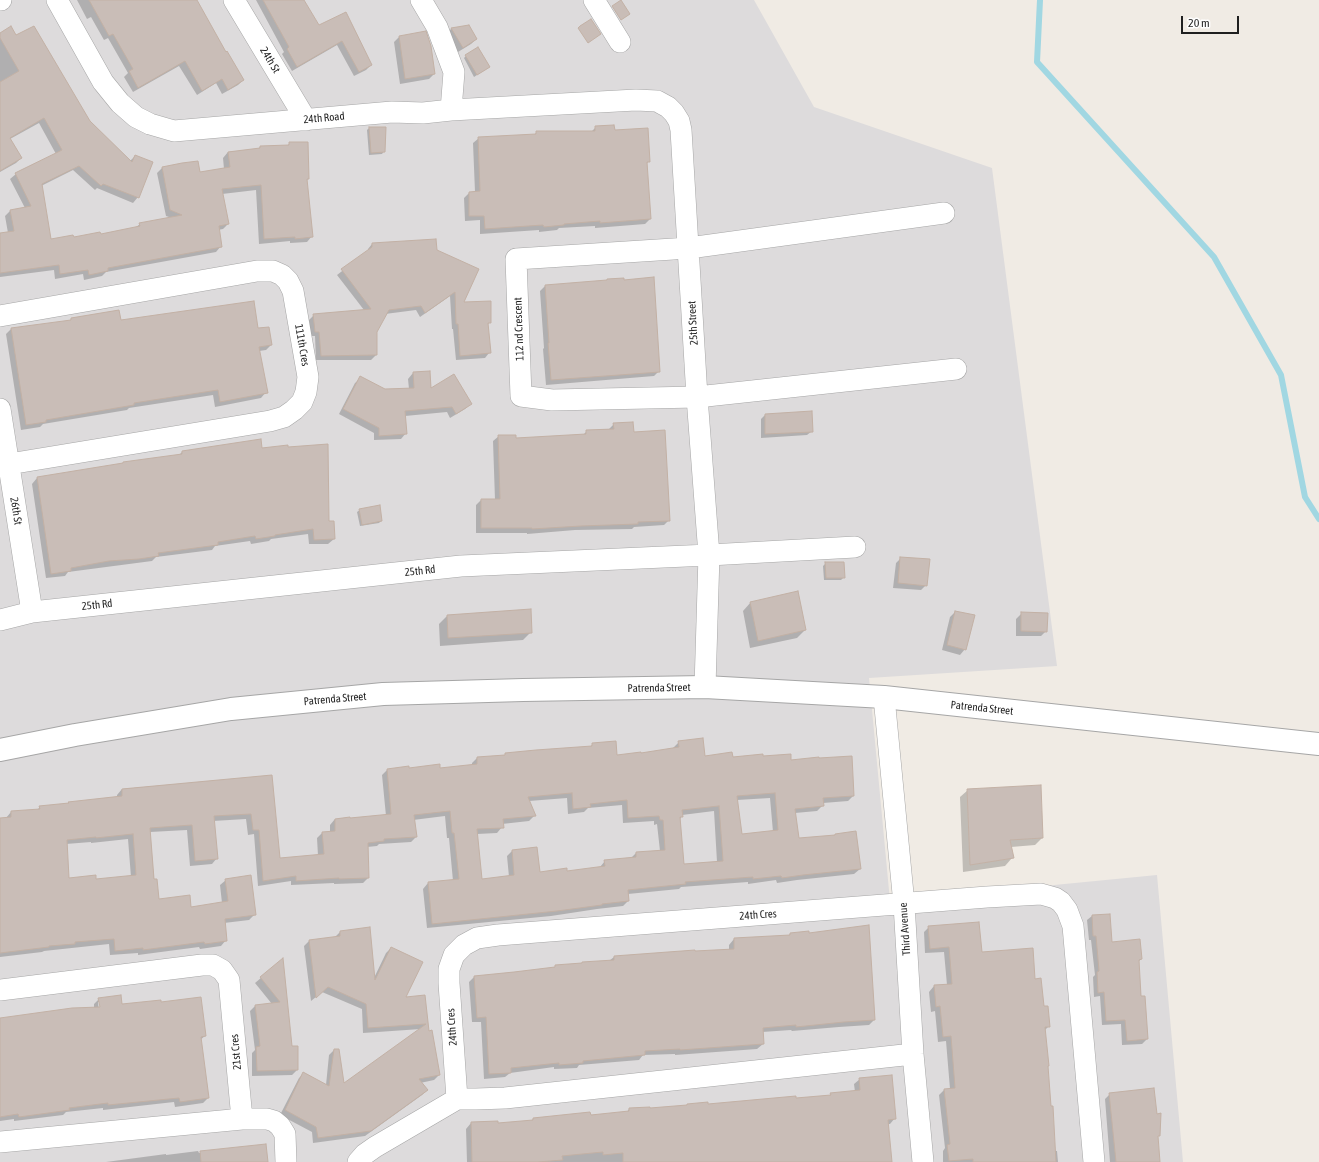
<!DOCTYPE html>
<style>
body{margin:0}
#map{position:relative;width:1319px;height:1162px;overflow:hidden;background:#f0ebe4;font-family:"Asap Condensed",sans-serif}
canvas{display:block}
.scale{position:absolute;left:1181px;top:16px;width:58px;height:18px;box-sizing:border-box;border:2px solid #1f1f1f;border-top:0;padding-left:5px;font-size:12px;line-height:14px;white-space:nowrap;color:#1f1f1f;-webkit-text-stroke:3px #fff;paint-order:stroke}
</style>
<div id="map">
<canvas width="1319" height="1162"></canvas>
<div class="scale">20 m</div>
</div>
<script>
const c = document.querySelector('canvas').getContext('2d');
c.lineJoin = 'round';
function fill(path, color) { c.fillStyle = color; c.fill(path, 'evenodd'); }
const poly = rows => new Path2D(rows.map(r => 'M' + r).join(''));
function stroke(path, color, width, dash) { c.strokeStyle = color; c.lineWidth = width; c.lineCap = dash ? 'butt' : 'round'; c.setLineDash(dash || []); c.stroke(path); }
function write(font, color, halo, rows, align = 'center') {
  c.font = font + ' "Asap Condensed",sans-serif'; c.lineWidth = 3; c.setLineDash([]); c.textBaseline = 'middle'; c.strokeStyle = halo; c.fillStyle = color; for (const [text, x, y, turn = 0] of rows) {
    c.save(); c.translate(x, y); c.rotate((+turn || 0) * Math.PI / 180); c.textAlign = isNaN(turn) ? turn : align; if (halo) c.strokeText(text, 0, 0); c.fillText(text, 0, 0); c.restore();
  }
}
fill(poly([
 [0,0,754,0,814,107,992,168,1057,666,869,678,890,901,1157,875,1183,1162,0,1162]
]), '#dddbdc');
fill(poly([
 [77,0,196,0,226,53,243,80,238,85,222,94,216,83,197,95,179,66,133,92,124,77,128,73,108,38,104,40,91,17,87,19],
 [256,0,303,0,318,26,345,14,371,65,366,70,354,76,337,45,292,71,282,54,284,52],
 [468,26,476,39,471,44,458,52,446,34,451,29],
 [0,34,16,37,89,122,130,161,135,156,138,197,133,203,97,188,95,190,73,170,41,186,50,240,100,236,135,228,140,224,172,218,166,216,157,173,162,168,199,173,224,169,223,158,228,152,258,149,260,147,287,146,290,143,308,179,306,181,312,236,307,242,290,243,290,241,259,244,256,190,222,194,228,224,223,229,218,230,221,246,216,252,106,272,102,276,84,280,83,274,55,279,54,270,0,277,0,234,8,233,5,216,10,211,25,208,10,179,16,174,56,154,39,123,10,139,21,158,16,163,0,172],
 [400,36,430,46,434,74,429,79,400,84,394,42],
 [466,56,489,67,474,77,464,58],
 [596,127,614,131,649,161,646,164,650,219,645,224,595,228,595,226,559,228,557,230,539,232,539,230,480,234,480,220,465,221,464,198,469,193,475,192,473,143,479,138,533,136,537,132,591,132],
 [369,128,384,151,382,154,369,155,367,130],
 [372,244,436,251,462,304,490,322,487,325,489,353,485,358,456,360,453,329,452,329,450,296,420,317,416,310,385,314,376,332,376,355,371,360,316,360,315,336,310,336,309,320,314,315,364,310,337,275,368,251,368,249],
 [545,286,659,371,654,376,546,385,543,349,544,348,540,291],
 [71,319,257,330,271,345,266,350,259,351,266,392,261,398,215,407,213,395,129,408,127,410,43,424,40,427,21,430,6,334,11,329,70,321],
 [429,372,431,390,470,404,465,409,450,418,447,412,405,416,406,433,401,439,374,440,374,433,339,414,355,383,361,378,385,390,409,389,408,379,413,373],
 [765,415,812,431,807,435,761,438,761,419],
 [614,424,633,433,669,520,664,525,634,527,632,529,575,530,527,534,527,533,476,533,476,505,481,500,495,500,493,441,499,436,515,439,583,435,587,431,609,429],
 [261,450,328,522,334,539,328,544,309,544,308,534,271,539,269,541,251,544,250,541,215,546,212,550,156,557,152,561,68,572,65,576,46,578,32,484,37,478,179,455,182,452],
 [360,510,381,521,379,523,360,526,357,512],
 [901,558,926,585,921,590,893,588,896,563],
 [826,563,844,577,841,580,824,580,823,566],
 [751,602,805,630,797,638,750,648,743,611],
 [955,612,965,649,960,655,942,650,950,617],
 [1022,613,1046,631,1041,636,1016,636,1016,619],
 [447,616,531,632,523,640,440,646,439,624],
 [679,742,704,757,763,757,790,761,853,796,848,801,823,803,823,805,817,811,795,813,798,840,833,836,835,835,860,869,854,874,797,880,777,883,776,880,748,884,748,882,681,887,679,889,628,894,628,901,623,906,597,909,551,916,427,928,423,889,428,883,453,881,449,838,447,838,445,816,413,820,416,837,411,842,379,844,377,846,367,847,368,878,363,883,334,884,334,883,291,885,291,881,258,886,254,834,248,835,246,819,213,821,217,858,212,864,190,866,187,830,150,832,154,880,158,900,191,908,222,903,220,885,226,880,255,914,249,920,224,923,226,940,221,946,200,949,199,947,138,955,138,953,110,955,109,944,44,951,42,952,0,957,0,819,6,818,11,812,37,810,40,807,67,805,69,803,117,797,117,795,122,789,271,776,279,859,318,856,317,838,322,833,330,832,330,825,335,819,386,816,382,775,387,770,408,767,408,769,439,769,472,766,472,763,477,758,589,748,593,744,617,756,640,754,673,749,673,748],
 [567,798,568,814,584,812,588,808,622,805,623,823,654,821,654,825,657,824,660,851,636,853,630,859,605,861,600,867,600,868,566,872,539,873,512,851,507,856,509,877,481,880,477,834,497,833,502,827,502,824,529,821,534,816,529,801],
 [770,798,773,832,741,835,737,800],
 [714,811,717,862,683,865,680,819,682,816,682,815],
 [128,839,131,877,95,880,68,879,66,844,91,842,91,843],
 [968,790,1042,838,1035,845,1011,847,1012,858,1005,866,963,872,960,797],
 [1092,916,1111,943,1141,959,1138,962,1141,997,1147,1039,1142,1044,1122,1045,1121,1024,1102,1025,1100,996,1094,997,1093,977,1095,975,1091,940,1089,940,1087,920],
 [929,927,1034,980,1049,1026,1045,1030,1047,1067,1054,1151,1057,1151,1058,1162,943,1162,943,1151,945,1148,939,1095,944,1090,950,1089,946,1041,938,1042,935,1011,931,1012,929,992,934,986,947,985,944,952,925,953,924,932],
 [369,929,374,978,386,953,391,948,405,998,424,996,428,1032,439,1075,434,1080,420,1083,427,1090,422,1095,365,1136,313,1143,312,1132,280,1115,299,1078,304,1073,326,1085,329,1055,334,1050,343,1085,421,1029,363,1033,362,1009,322,992,311,1001,304,946,309,941,335,937,340,932],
 [790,934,874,1020,869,1025,839,1027,792,1031,791,1030,762,1032,763,1044,757,1049,675,1055,675,1054,643,1055,639,1060,579,1065,577,1068,554,1069,554,1067,510,1073,505,1077,484,1079,481,1022,472,1022,469,982,474,977,553,968,556,966,609,961,614,957,694,951,729,951,729,945,734,939,788,936],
 [282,960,291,1047,297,1070,292,1075,252,1076,252,1053,255,1050,250,1011,255,1006,272,1004,255,983],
 [99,999,121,1005,205,1036,200,1040,208,1098,203,1103,175,1107,174,1102,103,1110,103,1108,66,1112,63,1115,14,1121,14,1119,0,1121,0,1019,94,1008,94,1004],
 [98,1002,100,1002,101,1011,99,1012],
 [860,1079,895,1118,890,1124,887,1124,891,1162,467,1162,466,1129,471,1123,497,1125,531,1121,534,1118,590,1116,627,1112,629,1109,649,1109,829,1096,831,1094,855,1092,854,1084],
 [1110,1094,1159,1135,1157,1137,1159,1162,1110,1162,1105,1099],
 [265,1145,267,1162,106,1162,166,1154,166,1155,198,1151,199,1153]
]), '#0003');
stroke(poly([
 [1040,0,1037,62,1214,257,1281,375,1305,497,1319,519]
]), '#a1d7e2', 6);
const building = poly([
 [89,0,197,0,226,52,227,51,244,80,228,90,222,79,202,91,185,61,138,88,129,71,133,69,113,34,109,36,89,0],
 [263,0,304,0,319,25,346,12,372,65,359,72,342,41,297,67,287,49,289,47,263,0],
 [621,0,630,14,621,20,612,6,621,0],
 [591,19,601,34,588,43,578,28,580,26,591,19],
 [469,25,477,39,463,48,451,28,469,25],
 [11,26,16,35,34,26,90,121,132,162,135,155,153,162,139,198,103,184,101,186,79,166,42,184,51,239,73,235,74,237,100,232,101,234,140,226,139,223,182,215,170,210,162,167,182,163,198,161,200,172,230,167,228,152,260,148,260,146,289,145,289,142,308,142,309,179,307,179,313,237,295,239,295,237,264,239,261,185,222,189,229,224,219,226,222,247,108,268,108,271,89,275,88,270,60,274,59,265,0,273,0,233,14,231,10,210,31,206,15,173,62,150,44,118,10,138,22,158,0,171,0,82,19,71,0,38,0,33,11,26],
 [426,31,431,46,435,74,405,79,399,36,426,31],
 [478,47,490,67,477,75,465,55,478,47],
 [614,125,615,130,648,128,650,162,647,162,651,219,600,223,600,221,564,224,564,225,544,227,543,225,485,229,484,216,469,216,469,192,480,191,478,137,536,134,536,131,595,131,595,126,614,125],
 [369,127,386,127,385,152,371,153,369,127],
 [436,239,437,250,479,269,464,302,491,301,491,323,488,323,491,353,460,356,458,324,456,324,455,292,425,313,421,306,389,310,377,332,377,355,321,356,319,332,315,332,313,314,371,309,341,269,372,247,372,243,436,239],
 [654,277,660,372,551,380,548,343,549,343,545,285,607,280,607,279,624,278,624,280,654,277],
 [254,301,258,328,269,327,272,345,259,347,268,393,220,402,218,390,134,403,134,405,46,420,46,422,26,425,11,328,71,320,71,318,119,310,121,320,254,301],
 [430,371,431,388,454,374,472,404,456,414,452,407,405,411,407,434,379,436,379,428,343,409,360,376,385,389,414,388,413,372,430,371],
 [812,411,813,432,765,434,765,414,812,411],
 [633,422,634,432,665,430,670,521,638,522,638,524,581,526,532,529,532,528,481,528,481,499,500,499,498,435,516,435,516,438,586,434,586,430,614,429,613,423,633,422],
 [261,439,262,448,288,445,288,447,328,444,329,521,334,521,335,539,314,540,313,529,275,535,275,536,256,539,255,536,218,542,218,545,158,553,159,556,139,559,109,561,71,568,71,571,51,574,37,477,123,463,123,462,182,454,182,451,261,439],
 [380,505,382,521,362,525,359,509,380,505],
 [900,557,930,559,927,586,898,583,900,557],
 [825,562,844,562,845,578,826,578,825,562],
 [798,591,806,630,758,641,750,602,798,591],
 [531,609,532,633,448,638,447,615,531,609],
 [955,611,975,615,966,650,947,645,955,611],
 [1021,612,1048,613,1047,632,1021,631,1021,612],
 [703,738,705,756,732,752,733,757,763,754,763,756,791,754,791,760,819,757,819,758,852,756,854,796,823,798,824,806,795,809,799,838,835,835,835,834,856,831,861,869,803,875,782,878,781,876,753,879,753,877,685,882,686,884,628,890,629,901,602,904,602,905,557,911,432,924,428,882,459,879,454,833,452,833,450,811,414,815,417,837,384,839,384,841,368,843,369,878,339,879,339,878,296,881,296,876,263,881,259,830,253,830,251,814,214,816,218,859,195,861,192,825,150,828,154,879,157,879,159,899,190,895,191,907,228,901,225,879,251,875,256,915,225,919,227,941,205,944,204,942,143,950,143,948,115,951,114,939,75,942,75,944,49,946,49,947,0,953,0,818,11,817,11,811,40,809,39,806,69,803,68,802,122,796,122,789,272,775,280,858,324,854,322,832,335,831,335,819,350,817,350,818,391,814,387,769,409,766,409,768,440,764,440,768,477,764,477,757,505,755,505,753,536,750,592,746,592,743,616,741,617,755,641,752,641,753,679,747,678,741,703,738],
 [572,793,573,809,591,807,590,804,627,800,628,818,659,816,660,820,663,820,665,850,636,852,636,857,604,860,605,866,567,871,567,868,540,872,537,847,512,850,514,875,482,879,477,829,504,828,503,819,536,816,528,797,572,793],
 [775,793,778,830,742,834,737,796,775,793],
 [719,806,723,861,684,864,680,817,683,817,682,810,719,806],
 [133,834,136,875,96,879,96,875,69,878,67,840,96,837,96,838,133,834],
 [1041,785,1043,838,1010,840,1014,858,970,865,967,789,1041,785],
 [1110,914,1112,942,1140,939,1142,959,1139,960,1141,996,1145,996,1148,1039,1127,1041,1125,1020,1106,1021,1104,992,1098,993,1097,972,1099,971,1096,936,1093,936,1092,915,1110,914],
 [979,922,982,952,1033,948,1035,979,1041,978,1044,1006,1048,1006,1050,1027,1045,1027,1049,1066,1048,1066,1051,1106,1053,1106,1056,1162,973,1162,973,1159,949,1161,947,1145,950,1144,944,1089,955,1088,951,1036,943,1037,940,1006,936,1007,934,985,952,984,949,947,930,949,928,926,979,922],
 [869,925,875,1020,844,1022,796,1027,796,1025,763,1028,764,1044,680,1050,680,1049,645,1051,645,1055,583,1061,583,1063,559,1065,559,1063,511,1068,511,1073,489,1074,486,1017,477,1018,474,976,514,972,555,967,555,965,582,963,582,962,614,960,614,956,695,950,695,951,734,949,734,938,790,935,790,933,809,931,809,933,869,925],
 [370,927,375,980,391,947,423,962,406,997,425,995,429,1031,432,1030,440,1075,419,1079,428,1090,371,1131,318,1138,316,1127,285,1110,303,1072,329,1086,334,1049,339,1049,344,1083,426,1024,368,1028,366,1004,328,987,316,998,309,940,340,936,340,931,370,927],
 [283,958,292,1046,298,1046,298,1070,257,1071,256,1047,260,1046,255,1005,280,1002,260,977,283,958],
 [121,995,122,1004,161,1000,161,1002,201,997,206,1036,201,1037,209,1098,180,1102,179,1098,108,1105,108,1103,69,1108,70,1110,41,1114,19,1117,18,1114,0,1117,0,1018,72,1008,100,1007,98,998,121,995],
 [892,1075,896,1119,888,1120,892,1162,623,1162,623,1153,603,1155,603,1152,562,1156,563,1160,538,1162,472,1162,471,1122,498,1121,498,1123,533,1120,533,1118,590,1112,591,1115,629,1111,629,1108,650,1107,650,1108,687,1105,687,1104,708,1102,708,1104,796,1096,796,1098,831,1095,830,1093,860,1090,859,1078,892,1075],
 [1154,1088,1157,1114,1161,1113,1160,1136,1158,1136,1160,1162,1116,1162,1109,1093,1154,1088],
 [266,1144,268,1162,201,1162,200,1151,266,1144]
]);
fill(building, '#c9bdb7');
stroke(building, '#c3b1a5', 1);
const minor = poly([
 [0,0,1,0],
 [57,0,103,82,120,103,136,117,150,124,174,131,392,112,423,113,451,110,636,100,657,101,668,107,674,113,679,121,681,130,697,397,709,555,855,547],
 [234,0,306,120],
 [421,0,437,27,454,72,451,110],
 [594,0,620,42],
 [944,213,689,248,516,259,521,396,552,400,697,397,956,369],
 [0,316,257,271,273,271,282,275,288,281,293,291,308,377,306,392,302,402,294,410,284,417,270,421,9,464],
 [0,409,32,612],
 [0,620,32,612,461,566,709,555,705,687],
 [884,697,904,904,913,1054,923,1162],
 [0,990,202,965,213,965,222,970,229,980,242,1119,0,1142],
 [913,1054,505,1098,476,1099,457,1099,449,983,449,969,454,955,464,945,477,938,498,935,987,897,1041,894,1055,898,1061,902,1067,910,1073,926,1094,1162],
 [242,1119,267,1119,274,1121,280,1126,285,1134,286,1162],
 [358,1162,365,1154,375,1147,457,1099]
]);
const tertiary = poly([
 [0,750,75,735,231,709,383,694,523,690,705,687,884,697,1319,744]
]);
stroke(minor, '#a6a6a6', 22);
stroke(tertiary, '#a6a6a6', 24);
stroke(minor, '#fff', 21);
stroke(tertiary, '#fff', 22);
write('11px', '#1f1f1f', '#fff', [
 ["24th St",270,60,59],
 ["24th Road",324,118,-5],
 ["25th Street",693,323,-93],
 ["112 nd Crescent",519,329,-92],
 ["111th Cres",302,345,80],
 ["26th St",16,511,81],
 ["25th Rd",420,571,-6],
 ["25th Rd",97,605,-6],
 ["Patrenda Street",659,688,-1],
 ["Patrenda Street",335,699,-5],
 ["Patrenda Street",982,708,6],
 ["24th Cres",758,915,-4],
 ["Third Avenue",905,929,-94],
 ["24th Cres",452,1027,-94],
 ["21st Cres",236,1052,-95]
]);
</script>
